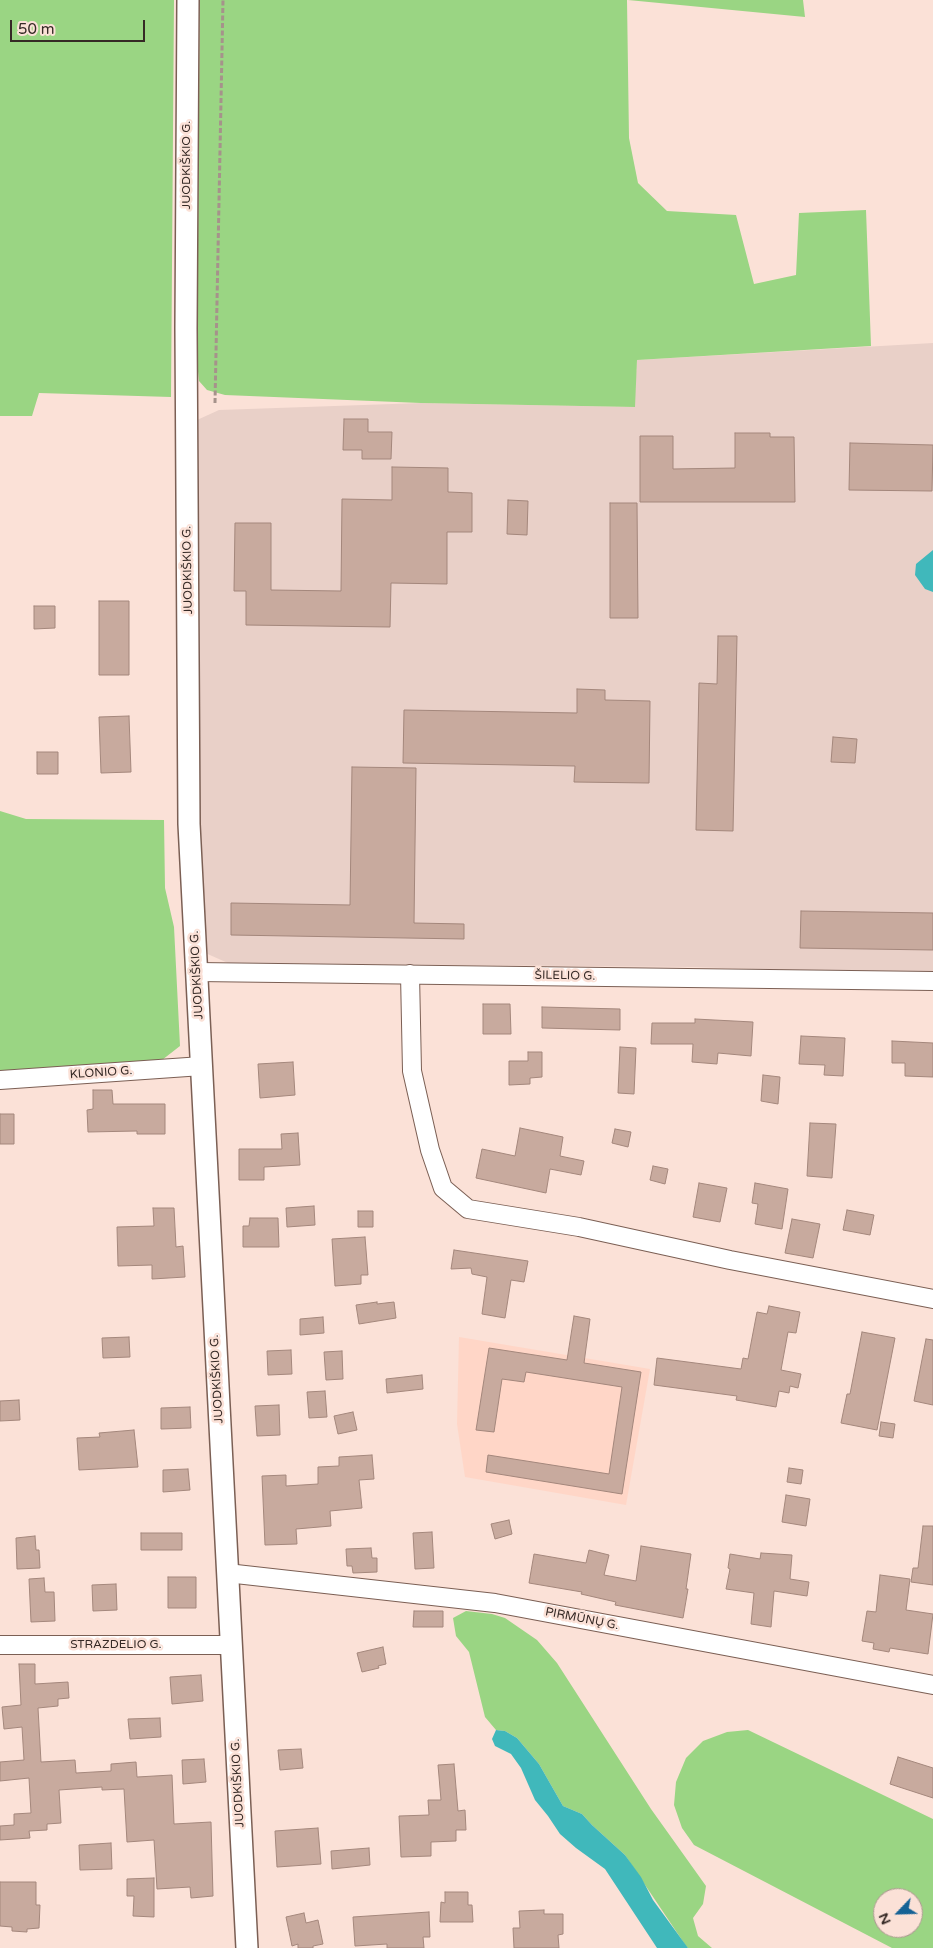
<!DOCTYPE html>
<meta charset="utf-8">
<style>
body{margin:0}
#map{position:relative;width:933px;height:1948px;overflow:hidden;background:#fbe1d7;font-family:"Varela Round",sans-serif}
canvas{display:block}
.north{position:absolute;left:873px;top:1888px;width:50px;height:50px;box-sizing:border-box;background:#fbe1d7;border:1px solid #ac9790;border-radius:50%;rotate:246deg;font-size:14px;font-weight:700;line-height:20px;text-align:center;color:#352925}
.north::after{content:'';display:block;margin:auto;width:18px;height:22px;background:#156295;clip-path:polygon(50% 0,100% 100%,50% 72%,0 100%)}
.scale{position:absolute;left:10px;top:20px;width:135px;height:22px;box-sizing:border-box;border:2px solid #352925;border-top:0;padding-left:6px;font-size:15px;line-height:18px;white-space:nowrap;color:#352925;-webkit-text-stroke:4px #fbe1d7;paint-order:stroke}
</style>
<div id="map">
<canvas width="933" height="1948"></canvas>
<div class="north">N</div>
<div class="scale">50 m</div>
</div>
<script>
const c = document.querySelector('canvas').getContext('2d');
c.lineJoin = 'round';
function fill(path, color) { c.fillStyle = color; c.fill(path, 'evenodd'); }
const poly = rows => new Path2D(rows.map(r => 'M' + r).join(''));
function stroke(path, color, width, dash) { c.strokeStyle = color; c.lineWidth = width; c.lineCap = dash ? 'butt' : 'round'; c.setLineDash(dash || []); c.stroke(path); }
function write(font, color, halo, rows, align = 'center') {
  c.font = font + ' "Varela Round",sans-serif'; c.lineWidth = 5; c.setLineDash([]); c.textBaseline = 'middle'; c.strokeStyle = halo; c.fillStyle = color; for (const [text, x, y, turn = 0] of rows) {
    c.save(); c.translate(x, y); c.rotate((+turn || 0) * Math.PI / 180); c.textAlign = isNaN(turn) ? turn : align; if (halo) c.strokeText(text, 0, 0); c.fillText(text, 0, 0); c.restore();
  }
}
fill(poly([
 [933,343,933,975,693,967,228,963,203,952,199,864,197,420,219,410,421,403,634,407,637,360]
]), '#e9d0c8');
fill(poly([
 [459,1337,650,1369,626,1505,465,1477,457,1424]
]), '#ffd6c7');
fill(poly([
 [0,0,174,0,171,397,39,393,32,416,0,416],
 [200,0,627,0,629,138,638,183,667,211,736,215,754,284,796,275,799,213,866,210,871,346,637,360,635,407,421,403,225,395,207,390,199,381,197,362],
 [628,0,803,0,805,17],
 [0,811,26,819,164,820,165,888,174,927,180,1046,162,1060,0,1077],
 [466,1611,492,1614,505,1618,537,1640,557,1663,651,1809,706,1886,703,1904,693,1918,698,1936,712,1948,688,1948,686,1946,625,1855,592,1825,582,1814,563,1806,539,1764,517,1738,505,1731,496,1730,485,1717,469,1652,456,1636,453,1618],
 [748,1730,933,1819,933,1948,892,1948,694,1845,682,1828,674,1805,676,1782,686,1758,703,1741,727,1732],
 [883,1898,913,1898,913,1928,883,1928]
]), '#9ad583');
fill(poly([
 [933,550,933,592,925,589,915,575,916,564],
 [496,1730,505,1731,517,1738,539,1764,563,1806,582,1814,592,1825,625,1855,641,1877,653,1900,688,1948,657,1948,605,1869,576,1848,560,1834,548,1816,535,1800,521,1768,511,1754,495,1746,492,1739]
]), '#40b8bb');
const building = poly([
 [344,419,368,419,368,432,392,432,391,459,362,459,362,450,343,450,344,419],
 [735,433,770,433,770,437,794,437,795,502,640,502,640,436,673,436,673,469,735,468,735,433],
 [850,443,933,445,932,491,849,490,850,443],
 [392,467,448,468,448,492,472,493,472,532,447,532,447,584,391,583,390,627,246,625,246,591,234,591,235,523,271,523,271,590,341,591,342,499,392,500,392,467],
 [508,500,528,501,527,535,507,534,508,500],
 [610,503,637,503,638,618,610,618,610,503],
 [99,601,129,601,129,675,99,675,99,601],
 [34,606,55,606,55,628,34,629,34,606],
 [718,636,737,636,733,831,696,830,699,683,717,684,718,636],
 [577,689,605,690,605,700,650,701,649,783,574,782,575,766,403,763,404,710,577,713,577,689],
 [129,716,131,772,101,773,99,717,129,716],
 [833,737,857,739,855,763,831,762,833,737],
 [37,752,58,752,58,774,37,774,37,752],
 [352,767,416,768,414,923,464,924,464,939,231,935,231,903,350,905,352,767],
 [801,911,933,913,933,950,800,948,801,911],
 [483,1004,510,1004,511,1034,483,1034,483,1004],
 [542,1007,620,1009,620,1030,542,1028,542,1007],
 [695,1019,753,1022,751,1056,718,1053,717,1064,692,1062,693,1044,651,1044,652,1023,695,1023,695,1019],
 [801,1036,845,1038,843,1076,824,1075,825,1065,799,1064,801,1036],
 [892,1041,933,1043,933,1077,905,1076,905,1063,892,1063,892,1041],
 [620,1047,636,1048,634,1094,618,1093,620,1047],
 [528,1052,542,1052,542,1077,530,1078,530,1084,509,1085,509,1061,528,1061,528,1052],
 [293,1062,295,1095,260,1098,258,1064,293,1062],
 [763,1075,780,1077,778,1104,761,1101,763,1075],
 [93,1090,112,1090,113,1104,165,1104,165,1134,137,1134,137,1131,88,1132,87,1110,93,1109,93,1090],
 [0,1114,14,1114,14,1144,0,1144,0,1114],
 [810,1123,836,1124,832,1178,807,1176,810,1123],
 [520,1128,563,1137,560,1156,584,1161,581,1175,550,1169,546,1193,476,1178,482,1149,515,1156,520,1128],
 [615,1129,631,1132,628,1147,612,1143,615,1129],
 [298,1133,300,1165,264,1167,264,1180,239,1180,239,1149,282,1149,281,1134,298,1133],
 [653,1166,668,1169,665,1184,650,1180,653,1166],
 [699,1183,727,1188,720,1222,693,1217,699,1183],
 [755,1183,788,1189,782,1229,755,1224,758,1204,752,1203,755,1183],
 [314,1206,315,1225,287,1227,286,1208,314,1206],
 [153,1208,174,1208,176,1247,183,1246,185,1277,152,1279,152,1265,118,1266,117,1227,154,1226,153,1208],
 [847,1210,874,1215,870,1235,843,1230,847,1210],
 [358,1211,373,1211,373,1227,358,1227,358,1211],
 [250,1218,278,1218,279,1247,243,1247,243,1226,249,1226,250,1218],
 [792,1219,820,1224,813,1258,785,1253,792,1219],
 [365,1237,368,1275,361,1275,361,1284,335,1286,332,1239,365,1237],
 [454,1250,528,1261,524,1282,511,1280,505,1318,482,1314,487,1277,472,1274,471,1268,451,1269,454,1250],
 [377,1302,377,1304,394,1302,396,1318,359,1324,356,1305,377,1302],
 [769,1306,800,1312,796,1333,788,1332,781,1370,801,1374,798,1388,790,1386,789,1393,779,1391,776,1407,736,1400,737,1396,654,1385,657,1358,741,1369,743,1358,748,1359,757,1312,767,1314,769,1306],
 [574,1316,590,1319,584,1363,641,1372,622,1494,486,1472,488,1455,609,1474,622,1387,526,1372,524,1382,502,1379,494,1432,476,1430,489,1348,567,1360,574,1316],
 [323,1317,324,1333,300,1335,300,1319,323,1317],
 [862,1332,895,1338,877,1430,841,1423,847,1394,850,1394,862,1332],
 [129,1337,130,1357,103,1358,102,1338,129,1337],
 [926,1339,933,1340,933,1405,914,1401,926,1339],
 [291,1350,292,1374,268,1375,267,1351,291,1350],
 [342,1351,343,1379,326,1380,324,1352,342,1351],
 [422,1375,423,1389,387,1393,386,1379,422,1375],
 [325,1391,327,1417,309,1418,307,1392,325,1391],
 [19,1400,20,1420,0,1421,0,1401,19,1400],
 [279,1405,280,1435,257,1436,255,1406,279,1405],
 [190,1407,191,1428,161,1429,161,1408,190,1407],
 [353,1412,357,1430,338,1434,334,1416,353,1412],
 [881,1422,895,1424,893,1438,879,1436,881,1422],
 [134,1430,138,1467,79,1470,77,1438,100,1437,99,1433,134,1430],
 [372,1455,374,1479,359,1480,362,1508,330,1511,331,1526,296,1529,297,1544,265,1545,262,1476,286,1475,286,1486,318,1484,318,1467,339,1466,339,1457,372,1455],
 [789,1468,803,1470,801,1484,787,1482,789,1468],
 [188,1469,190,1490,163,1492,163,1470,188,1469],
 [786,1495,810,1499,806,1526,782,1522,786,1495],
 [509,1520,512,1534,495,1539,491,1524,509,1520],
 [923,1526,933,1526,933,1585,911,1582,913,1568,918,1568,923,1526],
 [432,1532,434,1568,415,1569,413,1533,432,1532],
 [141,1533,182,1533,182,1550,141,1550,141,1533],
 [35,1536,36,1550,39,1550,40,1568,17,1569,16,1538,35,1536],
 [641,1546,691,1554,686,1589,688,1589,683,1618,615,1605,616,1602,581,1594,582,1592,529,1583,534,1554,586,1563,589,1550,609,1555,604,1575,636,1581,641,1546],
 [371,1548,372,1558,377,1558,377,1572,353,1573,352,1566,347,1566,346,1549,371,1548],
 [761,1553,792,1555,790,1579,809,1582,807,1596,774,1591,771,1627,751,1624,754,1593,726,1589,730,1569,728,1568,730,1554,760,1559,761,1553],
 [880,1575,910,1579,906,1610,933,1614,928,1654,890,1648,889,1652,873,1649,874,1643,862,1641,867,1611,876,1612,880,1575],
 [168,1577,196,1577,196,1608,168,1608,168,1577],
 [44,1578,45,1592,54,1592,55,1621,31,1622,29,1579,44,1578],
 [116,1584,117,1610,93,1611,92,1585,116,1584],
 [414,1611,443,1611,443,1627,413,1627,414,1611],
 [383,1647,386,1664,378,1666,379,1668,362,1672,357,1653,383,1647],
 [19,1664,35,1664,35,1684,68,1682,69,1698,58,1699,58,1706,38,1708,41,1762,75,1760,76,1773,111,1771,111,1764,136,1762,137,1777,172,1775,174,1824,211,1822,213,1896,191,1898,190,1887,157,1889,154,1840,127,1842,124,1789,102,1790,102,1787,59,1790,61,1823,47,1824,47,1830,29,1831,30,1838,0,1840,0,1826,14,1825,14,1814,31,1813,29,1778,0,1781,0,1762,24,1760,22,1727,4,1729,2,1707,21,1705,19,1664],
 [201,1675,203,1701,172,1704,170,1677,201,1675],
 [160,1718,161,1737,130,1739,128,1719,160,1718],
 [301,1749,303,1768,280,1770,278,1750,301,1749],
 [898,1757,933,1768,933,1798,890,1784,898,1757],
 [204,1759,206,1782,183,1784,182,1760,204,1759],
 [454,1764,458,1811,465,1810,466,1830,456,1830,456,1841,431,1842,431,1856,401,1857,399,1816,429,1815,428,1800,441,1800,438,1765,454,1764],
 [318,1828,321,1864,277,1867,275,1831,318,1828],
 [111,1843,112,1869,80,1870,79,1845,111,1843],
 [369,1848,370,1865,332,1869,331,1851,369,1848],
 [154,1878,154,1917,133,1916,134,1896,127,1896,127,1879,154,1878],
 [0,1882,36,1882,36,1905,40,1905,39,1928,27,1929,27,1932,12,1931,12,1927,0,1926,0,1882],
 [445,1892,468,1892,468,1905,472,1905,473,1922,440,1922,441,1902,445,1903,445,1892],
 [544,1910,544,1914,563,1914,563,1934,558,1935,559,1948,514,1948,513,1928,520,1928,519,1911,544,1910],
 [429,1912,430,1937,423,1937,424,1948,387,1948,387,1944,355,1946,353,1917,429,1912],
 [304,1913,306,1923,318,1920,323,1944,313,1946,313,1948,298,1948,298,1944,292,1946,286,1917,304,1913]
]);
fill(building, '#c8aa9e');
stroke(building, '#a4877c', 1);
const minor = poly([
 [197,972,933,981],
 [410,974,412,1071,430,1150,443,1188,468,1209,579,1227,730,1260,933,1299],
 [0,1080,202,1066],
 [227,1573,495,1603,933,1685],
 [0,1645,231,1645]
]);
const tertiary = poly([
 [188,0,186,328,189,824,247,1948]
]);
stroke(minor, '#7b5f54', 20);
stroke(tertiary, '#7b5f54', 24);
stroke(poly([
 [215,403,223,0]
]), '#a6928b', 3, [5, 2.5]);
stroke(minor, '#fff', 18);
stroke(tertiary, '#fff', 21);
write('12px', '#352925', '#fbe1d7', [
 ["JUODKIŠKIO G.",187,165,-90],
 ["JUODKIŠKIO G.",188,570,-91],
 ["JUODKIŠKIO G.",197,975,-93],
 ["ŠILELIO G.",565,976,1],
 ["KLONIO G.",101,1073,-4],
 ["JUODKIŠKIO G.",217,1379,-93],
 ["PIRMŪNŲ G.",582,1619,11],
 ["STRAZDELIO G.",116,1645],
 ["JUODKIŠKIO G.",238,1783,-93]
]);
</script>
